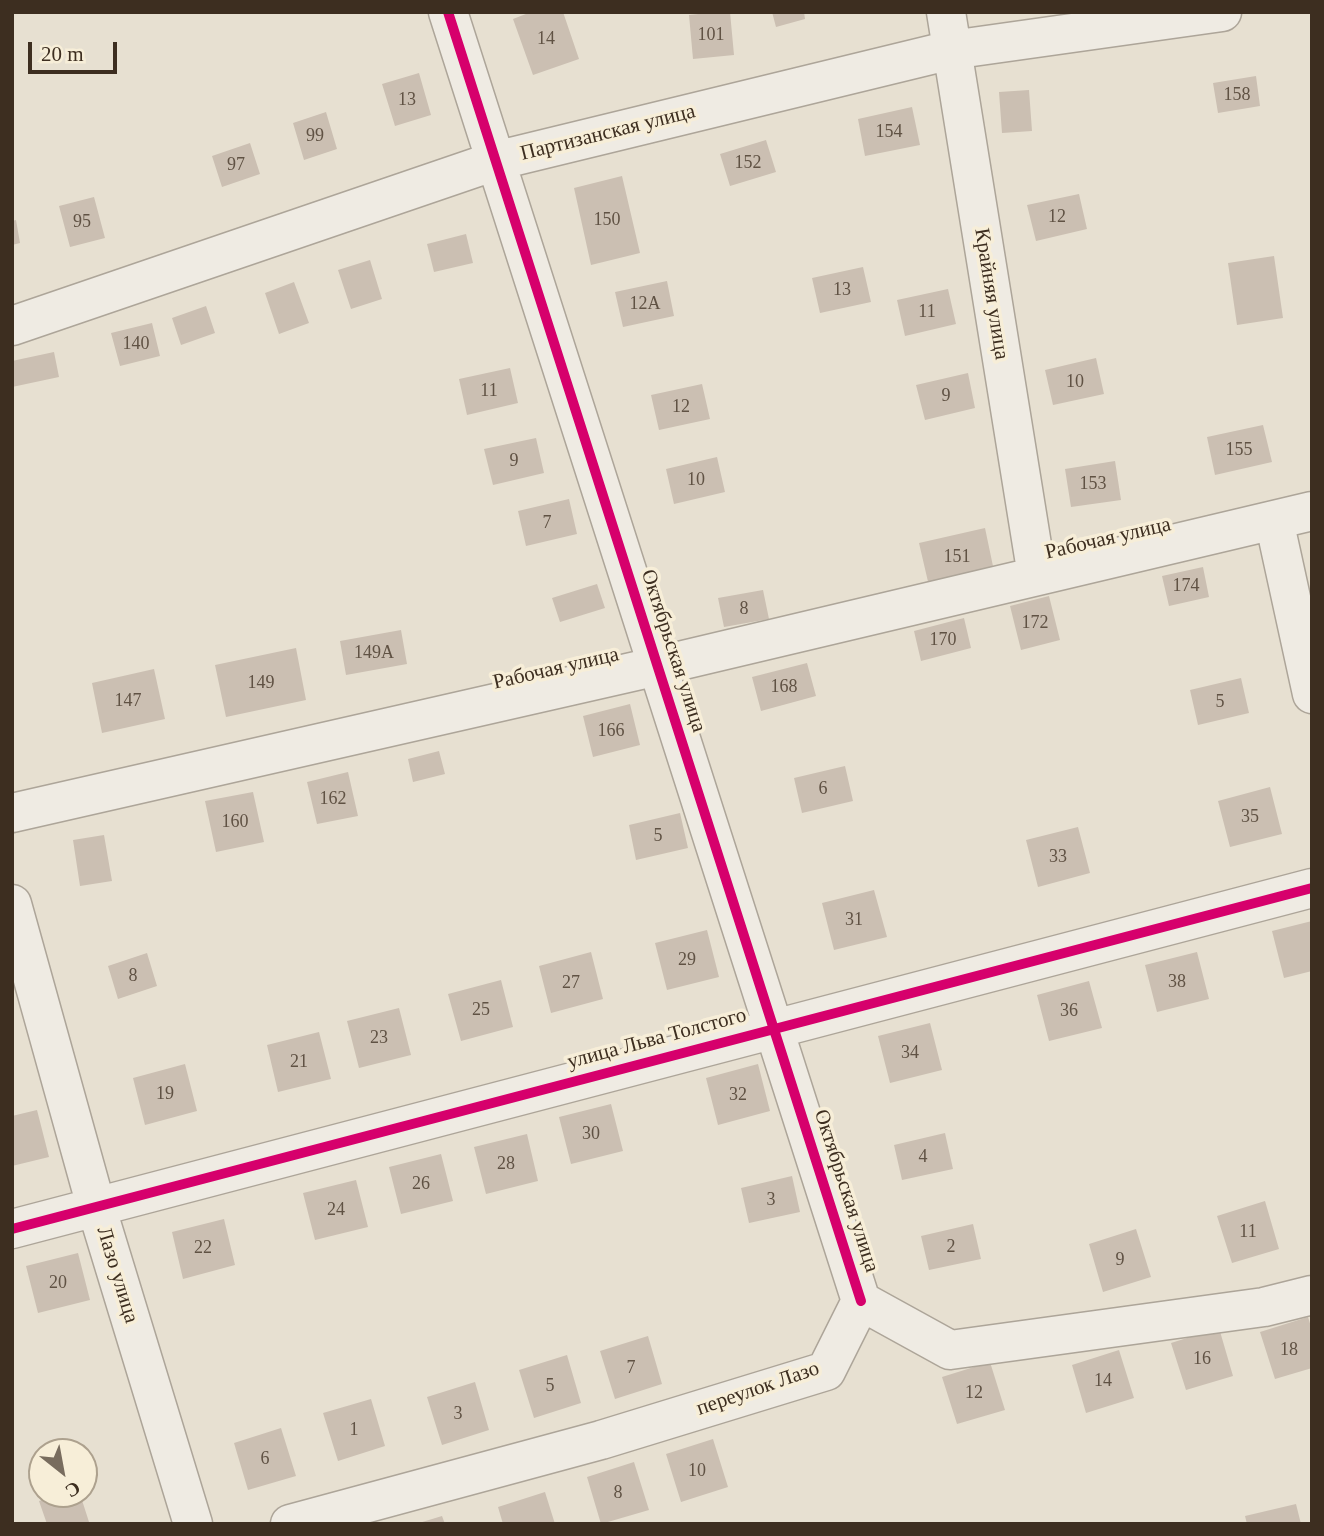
<!DOCTYPE html>
<meta charset="utf-8">
<style>
body{margin:0}
#map{position:relative;width:1324px;height:1536px;overflow:hidden;background:#e7e0d1;font-family:"Times New Roman",serif}
canvas{display:block}
.frame{position:absolute;inset:0;border:14px solid #3d2e20;pointer-events:none}
.north{position:absolute;left:28px;top:1438px;width:70px;height:70px;box-sizing:border-box;background:#f7eed8;border:2px solid #ada18e;border-radius:50%;rotate:149deg;font-size:19px;font-weight:700;line-height:28px;text-align:center;color:#3d2e20}
.north::after{content:'';display:block;margin:auto;width:24px;height:32px;background:#786c5e;clip-path:polygon(50% 0,100% 100%,50% 72%,0 100%)}
.scale{position:absolute;left:28px;top:42px;width:89px;height:32px;box-sizing:border-box;border:4px solid #3d2e20;border-top:0;padding-left:9px;font-size:21px;line-height:24px;white-space:nowrap;color:#3d2e20;-webkit-text-stroke:5px #f7eed8;paint-order:stroke}
</style>
<div id="map">
<canvas width="1324" height="1536"></canvas>
<div class="frame"></div>
<div class="north">С</div>
<div class="scale">20 m</div>
</div>
<script>
const c = document.querySelector('canvas').getContext('2d');
c.lineJoin = 'round';
function fill(path, color) { c.fillStyle = color; c.fill(path, 'evenodd'); }
const poly = rows => new Path2D(rows.map(r => 'M' + r).join(''));
function stroke(path, color, width, dash) { c.strokeStyle = color; c.lineWidth = width; c.lineCap = dash ? 'butt' : 'round'; c.setLineDash(dash || []); c.stroke(path); }
function write(font, color, halo, rows, align = 'center') {
  c.font = font + ' "Times New Roman",serif'; c.lineWidth = 7; c.setLineDash([]); c.textBaseline = 'middle'; c.strokeStyle = halo; c.fillStyle = color; for (const [text, x, y, turn = 0] of rows) {
    c.save(); c.translate(x, y); c.rotate((+turn || 0) * Math.PI / 180); c.textAlign = isNaN(turn) ? turn : align; if (halo) c.strokeText(text, 0, 0); c.fillText(text, 0, 0); c.restore();
  }
}
fill(poly([
 [531,12,563,12,579,59,533,75,513,19],
 [717,12,730,12,734,55,693,59,689,15],
 [772,12,804,12,805,19,776,27],
 [419,73,431,115,395,126,382,84],
 [1256,76,1260,106,1218,113,1213,83],
 [1029,90,1032,131,1002,133,999,92],
 [912,107,920,145,865,156,858,119],
 [326,112,337,149,304,160,293,123],
 [766,140,776,172,730,186,720,154],
 [250,143,260,174,222,187,212,156],
 [622,176,640,253,591,265,574,188],
 [1079,194,1087,229,1036,241,1027,205],
 [94,197,105,238,70,247,59,206],
 [16,220,20,243,12,245,12,221],
 [466,234,473,263,434,272,427,244],
 [1274,256,1283,318,1237,325,1228,263],
 [370,260,382,299,351,309,338,270],
 [863,267,871,302,820,313,812,278],
 [667,281,674,316,623,327,615,292],
 [294,282,309,323,279,334,265,293],
 [948,289,956,324,905,336,897,300],
 [206,306,215,333,181,345,172,318],
 [152,323,160,356,120,366,111,333],
 [54,352,59,377,12,387,12,361],
 [1096,358,1104,394,1053,405,1045,370],
 [510,368,518,403,467,415,459,379],
 [968,373,975,408,925,420,916,385],
 [702,384,710,419,659,430,651,395],
 [1263,425,1272,462,1215,475,1207,437],
 [536,438,544,473,493,485,484,449],
 [717,457,725,492,674,504,666,469],
 [1115,461,1121,500,1071,507,1065,469],
 [569,499,577,534,526,546,518,511],
 [985,528,994,571,929,586,919,543],
 [1203,567,1209,597,1169,606,1162,576],
 [597,584,605,608,560,622,552,598],
 [763,590,769,619,724,627,718,598],
 [1049,596,1060,640,1021,650,1010,606],
 [964,618,971,648,921,661,914,631],
 [401,630,407,664,346,675,340,641],
 [296,648,306,700,226,717,215,665],
 [807,663,816,696,761,711,752,677],
 [154,669,165,719,102,733,92,683],
 [1241,678,1249,713,1198,725,1190,690],
 [630,704,640,745,593,757,583,716],
 [439,751,445,774,413,782,408,759],
 [845,766,853,801,802,813,794,778],
 [348,772,358,816,317,824,307,782],
 [1270,787,1282,834,1230,847,1218,801],
 [253,792,264,842,216,852,205,801],
 [680,813,688,848,636,860,629,825],
 [1078,827,1090,873,1038,887,1026,840],
 [104,835,112,881,80,886,73,840],
 [874,890,887,937,834,950,822,903],
 [1312,921,1312,971,1284,978,1272,931],
 [707,930,719,977,667,990,655,943],
 [591,952,603,999,551,1013,539,966],
 [1197,952,1209,999,1157,1012,1145,965],
 [147,953,157,986,118,999,108,966],
 [501,980,513,1027,461,1041,448,994],
 [1089,981,1102,1028,1049,1041,1037,995],
 [399,1008,411,1055,359,1068,347,1021],
 [930,1023,942,1070,890,1083,878,1036],
 [319,1032,331,1079,278,1092,267,1045],
 [185,1064,197,1111,145,1125,133,1078],
 [758,1064,770,1111,718,1125,706,1078],
 [611,1104,623,1151,571,1164,559,1117],
 [37,1110,49,1157,12,1166,12,1116],
 [945,1133,953,1169,902,1180,894,1145],
 [527,1134,538,1181,486,1194,474,1147],
 [441,1154,453,1201,401,1214,389,1167],
 [792,1176,800,1212,749,1223,741,1188],
 [356,1180,368,1227,315,1240,303,1193],
 [1265,1201,1279,1249,1232,1263,1217,1216],
 [224,1219,235,1265,183,1279,172,1232],
 [973,1224,981,1259,929,1270,921,1236],
 [1136,1229,1151,1277,1103,1292,1089,1244],
 [78,1253,90,1300,38,1313,26,1266],
 [1308,1317,1312,1330,1312,1368,1275,1379,1260,1332],
 [1219,1328,1233,1376,1186,1390,1171,1343],
 [648,1336,662,1384,615,1399,600,1351],
 [1119,1350,1134,1398,1086,1413,1072,1365],
 [567,1355,581,1403,534,1418,519,1370],
 [990,1362,1005,1410,957,1424,942,1377],
 [475,1382,489,1430,442,1445,427,1397],
 [371,1399,385,1446,338,1461,323,1413],
 [281,1428,296,1476,248,1490,234,1443],
 [713,1439,728,1487,681,1502,666,1454],
 [634,1462,649,1510,601,1524,587,1477],
 [545,1492,555,1524,503,1524,498,1507],
 [61,1494,80,1494,89,1522,82,1524,47,1524,39,1501],
 [1296,1504,1301,1524,1247,1524,1245,1516],
 [442,1516,445,1524,419,1524,419,1523]
]), '#cbbfb2');
const minor = poly([
 [448,12,861,1301],
 [946,12,1037,576],
 [12,326,495,161,951,50,1222,12],
 [1274,520,1312,694],
 [12,813,658,666,1312,511],
 [12,904,96,1206,193,1524],
 [12,1229,1312,888],
 [861,1301,950,1350,1264,1307,1312,1295],
 [290,1524,601,1440,826,1371,861,1301]
]);
stroke(minor, '#ada599', 41);
stroke(minor, '#efebe3', 38);
stroke(poly([
 [448,12,861,1301],
 [12,1229,1312,888]
]), '#d6006c', 10);
write('18px', '#605244', null, [
 ["101",711,35],
 ["14",546,39],
 ["158",1237,95],
 ["13",407,100],
 ["154",889,132],
 ["99",315,136],
 ["152",748,163],
 ["97",236,165],
 ["12",1057,217],
 ["150",607,220],
 ["95",82,222],
 ["13",842,290],
 ["12А",645,304],
 ["11",927,312],
 ["140",136,344],
 ["10",1075,382],
 ["11",489,391],
 ["9",946,396],
 ["12",681,407],
 ["155",1239,450],
 ["9",514,461],
 ["10",696,480],
 ["153",1093,484],
 ["7",547,523],
 ["151",957,557],
 ["174",1186,586],
 ["8",744,609],
 ["172",1035,623],
 ["170",943,640],
 ["149А",374,653],
 ["149",261,683],
 ["168",784,687],
 ["147",128,701],
 ["5",1220,702],
 ["166",611,731],
 ["6",823,789],
 ["162",333,799],
 ["35",1250,817],
 ["160",235,822],
 ["5",658,836],
 ["33",1058,857],
 ["31",854,920],
 ["29",687,960],
 ["8",133,976],
 ["38",1177,982],
 ["27",571,983],
 ["25",481,1010],
 ["36",1069,1011],
 ["23",379,1038],
 ["34",910,1053],
 ["21",299,1062],
 ["19",165,1094],
 ["32",738,1095],
 ["30",591,1134],
 ["4",923,1157],
 ["28",506,1164],
 ["26",421,1184],
 ["3",771,1200],
 ["24",336,1210],
 ["11",1248,1232],
 ["2",951,1247],
 ["22",203,1248],
 ["9",1120,1260],
 ["20",58,1283],
 ["18",1289,1350],
 ["16",1202,1359],
 ["7",631,1368],
 ["14",1103,1381],
 ["5",550,1386],
 ["12",974,1393],
 ["3",458,1414],
 ["1",354,1430],
 ["6",265,1459],
 ["10",697,1471],
 ["8",618,1493]
]);
write('21px', '#3d2e20', '#f7eed8', [
 ["Партизанская улица",608,133,-14],
 ["Крайняя улица",991,294,81],
 ["Рабочая улица",1108,539,-13],
 ["Октябрьская улица",673,651,72],
 ["Рабочая улица",556,669,-13],
 ["улица Льва Толстого",657,1039,-15],
 ["Октябрьская улица",846,1191,72],
 ["Лазо улица",117,1275,73],
 ["переулок Лазо",758,1389,-19]
]);
</script>
